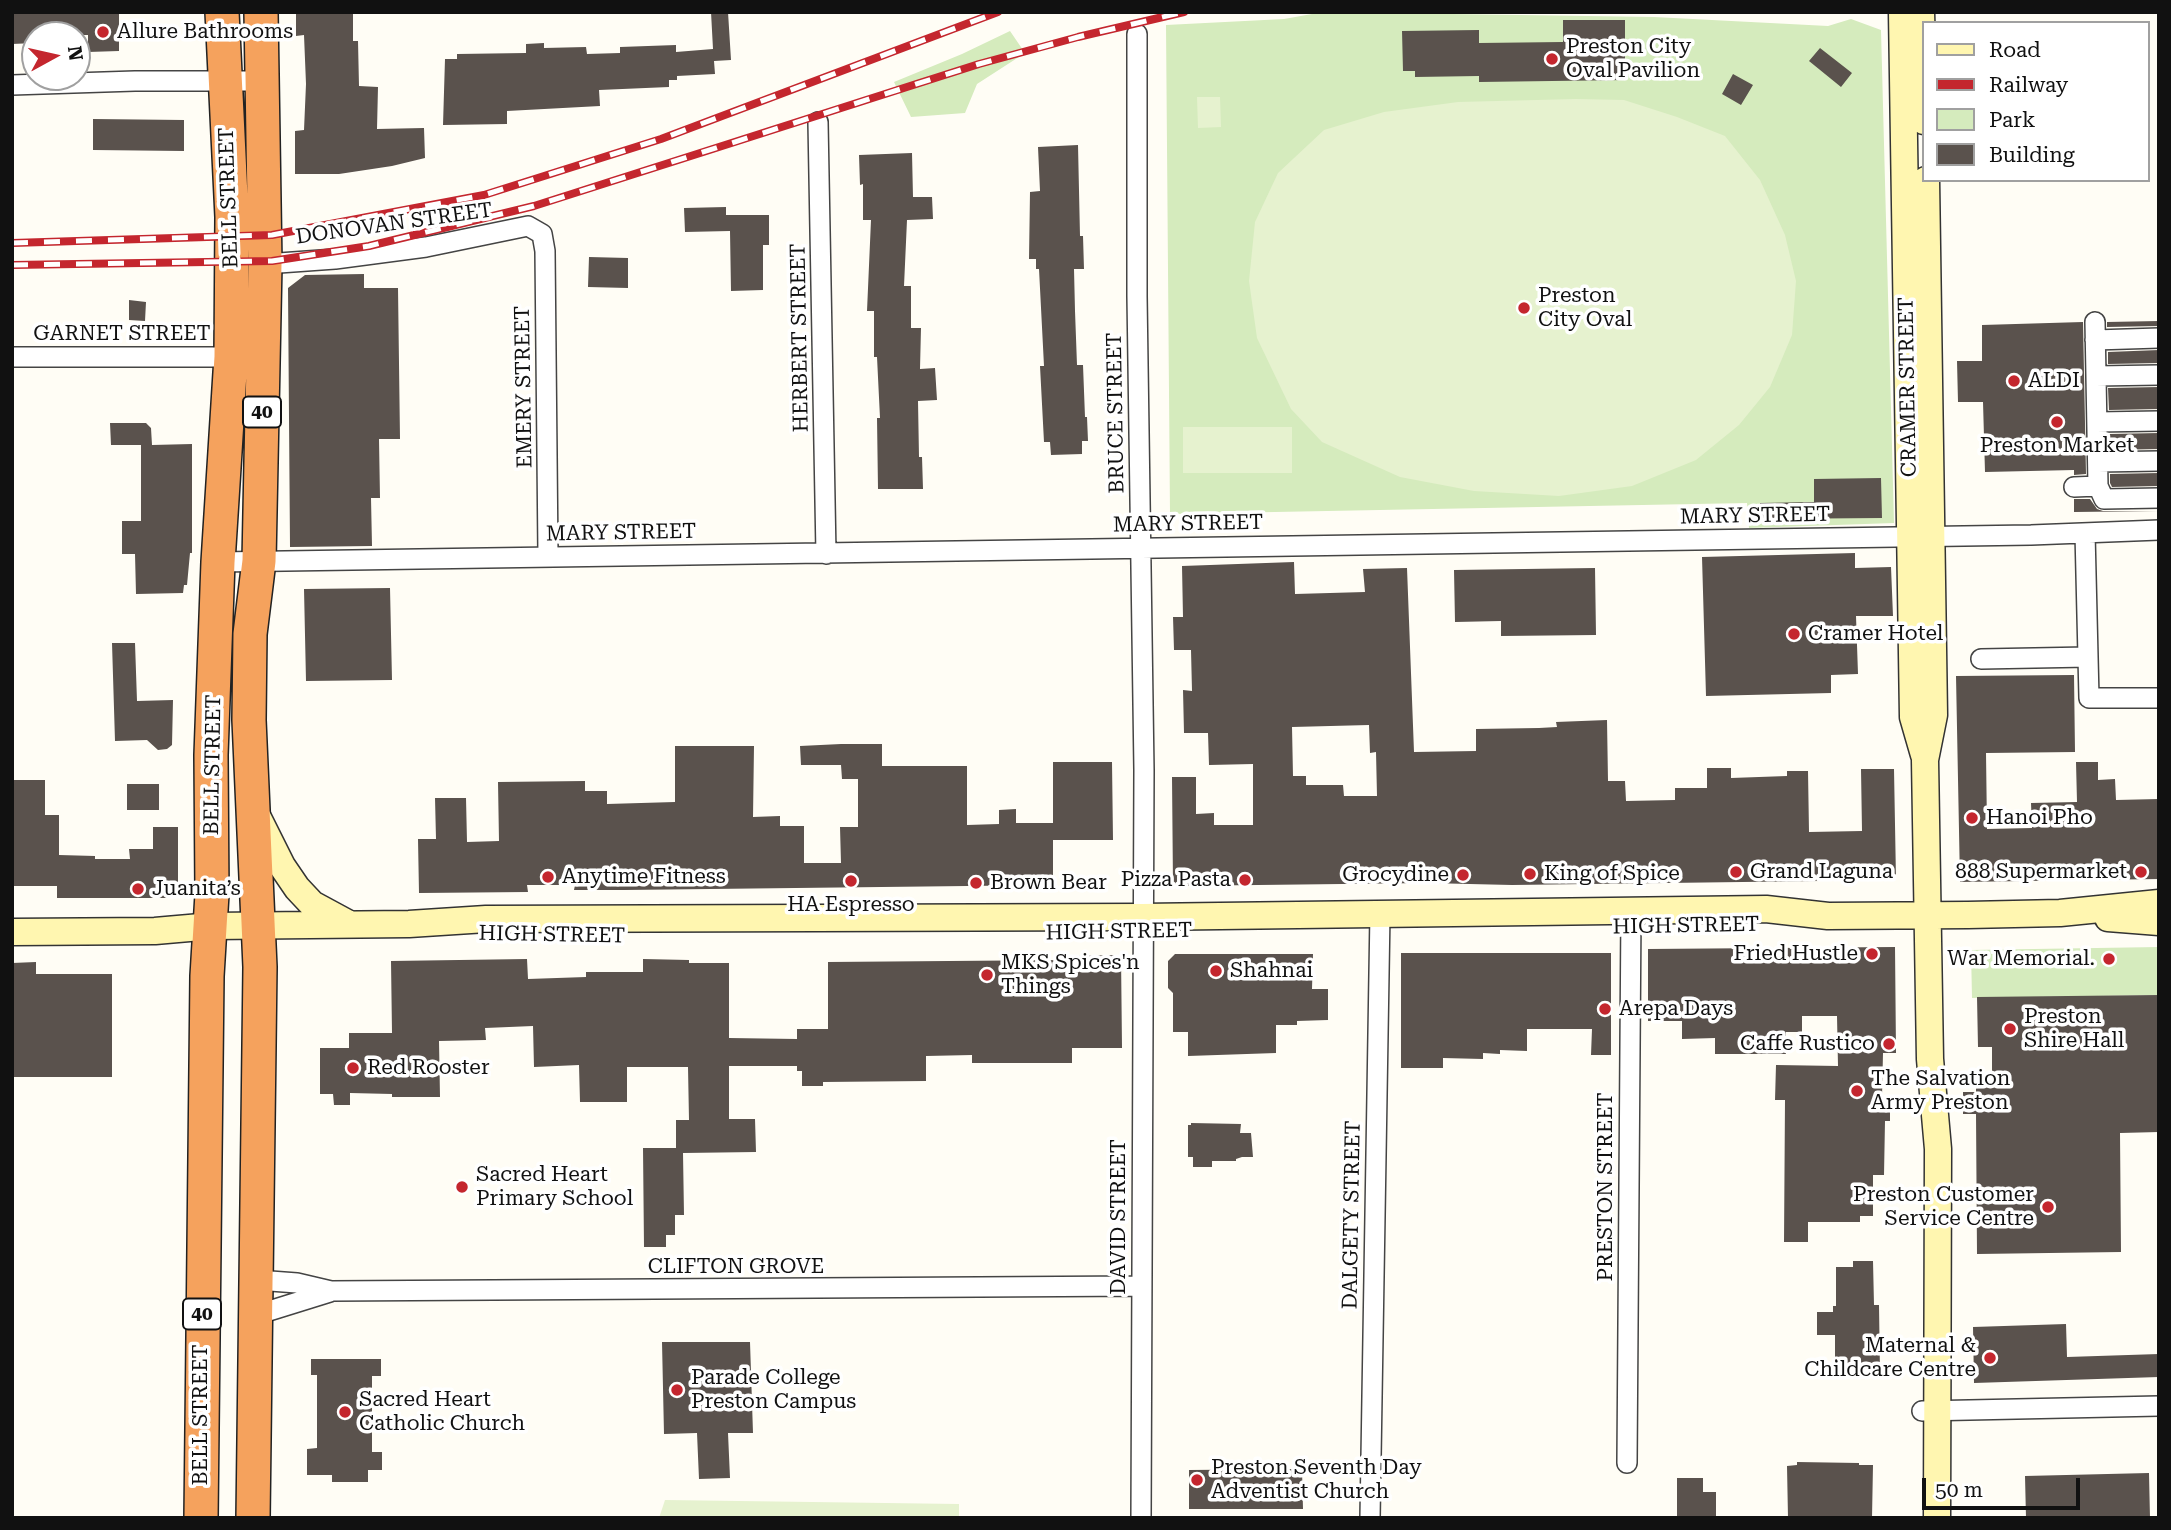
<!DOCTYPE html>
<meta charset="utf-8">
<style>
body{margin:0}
#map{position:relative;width:2171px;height:1530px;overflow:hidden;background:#fffdf5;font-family:"Roboto Serif",serif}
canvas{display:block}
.frame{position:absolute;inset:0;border:14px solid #111;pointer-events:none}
.legend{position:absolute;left:1922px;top:21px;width:228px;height:161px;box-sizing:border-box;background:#fff;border:2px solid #a0a0a0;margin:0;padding:9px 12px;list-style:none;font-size:21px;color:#111}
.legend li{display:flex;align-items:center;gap:14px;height:35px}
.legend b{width:35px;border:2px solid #a0a0a0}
.north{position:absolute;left:21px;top:21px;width:70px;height:70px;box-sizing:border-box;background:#fff;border:2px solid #a0a0a0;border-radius:50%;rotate:82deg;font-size:19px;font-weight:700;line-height:28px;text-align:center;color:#111}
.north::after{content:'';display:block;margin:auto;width:24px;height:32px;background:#c4262e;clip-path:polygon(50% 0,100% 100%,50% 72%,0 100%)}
.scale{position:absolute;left:1922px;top:1478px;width:158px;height:32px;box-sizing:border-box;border:4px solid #111;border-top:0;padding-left:9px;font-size:21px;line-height:24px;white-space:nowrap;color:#111;-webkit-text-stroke:5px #fff;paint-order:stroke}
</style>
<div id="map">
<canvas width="2171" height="1530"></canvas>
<div class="frame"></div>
<ul class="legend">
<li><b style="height:9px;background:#fff6b0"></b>Road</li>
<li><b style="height:9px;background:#c4262e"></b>Railway</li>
<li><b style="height:19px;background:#d5ebbd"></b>Park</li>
<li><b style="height:19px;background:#5a524d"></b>Building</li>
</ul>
<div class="north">N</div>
<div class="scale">50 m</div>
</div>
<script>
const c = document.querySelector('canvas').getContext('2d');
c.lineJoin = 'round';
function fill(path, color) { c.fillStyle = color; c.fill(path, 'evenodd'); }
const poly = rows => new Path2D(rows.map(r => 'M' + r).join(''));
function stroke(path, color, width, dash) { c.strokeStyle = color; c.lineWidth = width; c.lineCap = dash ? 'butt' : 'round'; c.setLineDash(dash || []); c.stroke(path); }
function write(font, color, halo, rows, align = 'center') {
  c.font = font + ' "Roboto Serif",serif'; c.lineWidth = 7; c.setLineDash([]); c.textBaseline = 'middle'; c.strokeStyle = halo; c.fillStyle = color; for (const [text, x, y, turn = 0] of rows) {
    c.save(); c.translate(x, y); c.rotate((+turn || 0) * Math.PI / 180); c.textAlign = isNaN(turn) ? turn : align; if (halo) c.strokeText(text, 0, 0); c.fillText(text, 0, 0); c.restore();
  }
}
fill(poly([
 [1386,13,1654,17,1828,26,1851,19,1881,30,1894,523,1749,528,1747,503,1170,514,1166,25,1284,19,1312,14],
 [1010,31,1025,53,977,84,965,113,911,117,894,82,962,54],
 [2159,947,2159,995,1972,998,1971,950]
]), '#d5ebbd');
fill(poly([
 [1197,97,1220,97,1221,127,1198,128],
 [1576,99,1624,100,1677,117,1725,136,1760,180,1785,235,1796,281,1792,335,1770,387,1739,425,1696,460,1632,486,1559,496,1474,491,1400,477,1322,442,1291,409,1257,338,1249,281,1255,222,1278,173,1324,130,1384,112,1458,102],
 [1183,427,1292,427,1292,473,1183,473],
 [665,1500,959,1504,959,1518,659,1518]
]), '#e6f2cf');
fill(poly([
 [12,12,119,12,119,51,88,52,88,35,35,35,35,43,12,44],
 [296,12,353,12,353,41,358,41,359,86,378,87,377,129,424,128,425,158,392,166,339,174,295,174,295,131,304,130,306,84,304,35,296,36],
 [711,12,728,12,731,60,714,61,715,74,677,76,677,80,669,80,669,87,599,90,600,106,507,111,507,124,443,125,445,59,457,59,457,54,526,53,526,44,544,43,544,48,586,47,587,54,620,53,620,47,676,45,676,52,713,49],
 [1563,20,1625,20,1625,80,1479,82,1479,76,1415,77,1415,71,1403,71,1402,31,1479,30,1479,43,1563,42],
 [1820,48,1852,73,1841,87,1809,61],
 [1733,74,1753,85,1741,105,1722,94],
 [93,119,184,120,184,151,93,150],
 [1078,145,1080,236,1083,236,1084,269,1074,269,1075,311,1077,365,1083,365,1085,417,1087,417,1088,441,1082,441,1082,454,1051,455,1050,442,1044,442,1040,366,1044,366,1039,269,1036,269,1036,259,1029,259,1030,192,1040,191,1038,147],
 [912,153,913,197,932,197,933,219,907,220,904,286,911,286,911,328,921,328,920,369,935,368,937,400,918,401,919,457,922,457,923,489,878,489,877,418,880,418,877,357,874,357,874,311,867,311,871,220,863,220,863,184,860,185,859,155],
 [726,207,726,215,769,215,769,245,763,245,763,290,731,291,730,231,685,232,684,208],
 [589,257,628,258,628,288,588,287],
 [364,274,364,288,398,288,400,439,379,439,380,498,371,498,372,546,290,547,288,288,305,275],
 [129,300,146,302,145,321,129,320],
 [2159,321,2159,326,2107,327,2107,322],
 [2083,322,2086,474,2074,475,2074,470,1985,472,1983,402,1958,402,1957,361,1982,361,1982,325],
 [2159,350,2159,363,2108,364,2108,352],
 [2159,387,2159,409,2109,410,2108,388],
 [110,423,146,423,151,428,152,445,192,444,192,553,190,553,187,585,184,585,183,593,136,594,135,554,122,554,122,521,141,521,141,445,111,445],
 [2159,433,2159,449,2110,450,2109,434],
 [2159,473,2159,486,2112,487,2110,483,2110,474],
 [1881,478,1882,518,1760,519,1760,503,1814,502,1814,479],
 [2074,499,2090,499,2097,509,2103,511,2159,511,2074,512],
 [1855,553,1855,568,1891,567,1893,616,1856,616,1858,674,1831,675,1831,693,1706,696,1702,557],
 [1294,562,1295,594,1365,592,1363,569,1407,568,1414,752,1476,751,1476,729,1539,728,1557,727,1556,722,1607,720,1608,781,1625,781,1626,801,1675,800,1675,788,1707,788,1707,768,1731,768,1731,778,1787,776,1787,771,1808,771,1809,832,1862,831,1861,769,1894,769,1896,880,1512,885,1427,883,1173,886,1172,777,1196,777,1196,814,1214,813,1214,825,1253,825,1253,764,1209,765,1208,733,1184,733,1183,690,1192,691,1191,650,1174,650,1173,617,1183,617,1182,566],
 [1369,725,1370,753,1376,752,1377,796,1344,796,1343,785,1306,785,1306,776,1293,776,1292,727],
 [1595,568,1596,635,1501,636,1501,621,1455,622,1454,570],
 [390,588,392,680,306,681,304,589],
 [112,643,135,643,137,701,173,700,172,745,167,749,158,750,147,740,115,741],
 [2074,675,2075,752,1986,753,1987,829,2032,828,2031,803,2077,802,2076,762,2098,762,2098,780,2115,779,2116,800,2159,799,2159,879,1960,882,1956,676],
 [841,744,882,744,882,766,967,766,967,825,999,824,999,810,1016,809,1016,823,1053,823,1053,762,1112,762,1113,840,1053,840,1053,885,624,890,574,890,575,885,527,885,528,892,419,893,418,839,436,839,435,798,466,798,467,842,499,841,498,782,585,781,585,791,607,791,607,804,675,802,675,746,754,746,753,817,780,816,780,826,804,826,804,863,841,863,840,827,858,827,858,779,842,779,841,765,801,765,800,746],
 [12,780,45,780,45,815,59,815,59,855,95,856,95,859,130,859,129,849,153,849,153,827,178,827,178,898,57,898,57,886,12,886],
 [127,784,159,784,159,810,127,810],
 [1895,947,1896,1053,1883,1053,1882,1097,1890,1097,1890,1121,1885,1121,1884,1175,1873,1175,1873,1216,1860,1216,1860,1222,1808,1222,1808,1242,1784,1242,1785,1100,1775,1100,1776,1065,1838,1066,1837,1016,1802,1016,1802,1032,1786,1032,1786,1054,1715,1054,1715,1038,1682,1039,1682,1021,1648,1021,1648,949],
 [1401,953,1611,953,1611,1055,1591,1055,1592,1029,1527,1029,1527,1051,1500,1050,1500,1054,1483,1053,1483,1059,1443,1058,1443,1068,1401,1068],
 [1175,954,1313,954,1312,989,1328,989,1328,1020,1297,1021,1297,1025,1276,1025,1276,1053,1188,1056,1188,1032,1173,1032,1173,993,1168,988,1168,961],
 [1121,955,1122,1048,1072,1048,1072,1063,972,1063,972,1055,926,1056,926,1081,823,1082,823,1086,802,1086,802,1071,797,1071,797,1066,729,1066,729,1119,755,1119,756,1152,683,1153,684,1215,675,1215,675,1235,666,1235,666,1247,644,1247,643,1148,676,1148,676,1120,689,1120,688,1067,627,1067,627,1102,580,1102,579,1065,534,1067,533,1026,485,1028,486,1040,439,1041,440,1097,392,1097,392,1094,350,1093,350,1105,334,1105,333,1094,320,1094,320,1048,349,1048,349,1033,392,1033,391,961,527,959,528,979,586,977,586,972,643,972,643,959,689,960,689,963,729,963,729,1038,797,1039,797,1029,828,1029,828,962,1070,960,1070,956],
 [36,962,36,974,112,974,112,1077,12,1077,12,963],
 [2159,995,2159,1132,2120,1133,2121,1252,1977,1254,1976,1114,1963,1114,1963,1092,1976,1092,1976,1084,1992,1083,1992,1047,1978,1047,1977,997],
 [1191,1123,1241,1124,1240,1133,1251,1133,1253,1157,1242,1157,1236,1159,1236,1161,1212,1161,1212,1167,1193,1167,1193,1157,1188,1157,1188,1125,1191,1125],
 [1853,1261,1873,1261,1874,1305,1879,1305,1880,1374,1835,1374,1835,1335,1817,1335,1817,1312,1833,1312,1833,1306,1836,1306,1836,1267,1853,1267],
 [2066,1324,2067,1357,2159,1354,2159,1377,1974,1383,1973,1327],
 [662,1342,750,1342,753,1433,728,1433,730,1478,699,1479,697,1433,664,1434],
 [311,1359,381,1359,381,1376,372,1376,372,1452,382,1452,382,1470,368,1470,368,1482,332,1482,332,1475,307,1475,307,1449,317,1448,317,1375,311,1375],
 [1797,1462,1859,1463,1859,1465,1873,1465,1872,1518,1788,1518,1787,1466,1797,1465],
 [1302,1469,1303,1509,1189,1509,1189,1470],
 [2149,1473,2150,1518,2026,1518,2025,1476],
 [1677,1478,1703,1478,1703,1492,1716,1492,1716,1518,1677,1518]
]), '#5a524d');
const street = poly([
 [1137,34,1137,296,1144,770,1141,1518],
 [12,85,135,81,262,81],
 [818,122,826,554],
 [265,264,335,259,426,247,528,226,542,234,545,251,548,556],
 [2095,340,2159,338],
 [12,357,231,357],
 [2096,376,2159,375],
 [2097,422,2159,421],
 [2098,462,2159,461],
 [2098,486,2104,499,2159,498],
 [2074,487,2098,486,2095,322],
 [2085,533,2089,698,2159,698],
 [218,562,2031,535,2159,530],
 [1981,659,2088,657],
 [257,1280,297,1283,331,1291,1141,1286],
 [256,1315,330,1292],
 [1922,1411,2159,1406],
 [1627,1463,1631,910],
 [1370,1518,1380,913]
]);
const secondary = poly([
 [1902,12,1913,717,1924,755],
 [1921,12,1924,121],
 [1926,180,1934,715,1925,760,1930,1059,1938,1149,1937,1518],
 [255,812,282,866,297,888,312,904,349,924],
 [2108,918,2159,922],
 [12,932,155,931,212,926,409,924,486,919,1142,917,1766,909,1828,916,1968,915,2060,913,2159,903]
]);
const highway = poly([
 [201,1518,207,976,212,894,211,755,218,562,231,357,232,217,222,12],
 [253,1518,260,967,249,720,250,634,259,561,265,264,261,12]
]);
stroke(street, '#444', 22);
stroke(secondary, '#333', 29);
stroke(highway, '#222', 36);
stroke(street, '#fff', 19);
stroke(secondary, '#fff6b0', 26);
stroke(highway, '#f5a25d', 33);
const rail = poly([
 [12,243,272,235,484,195,661,139,998,12],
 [12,265,272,261,369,246,534,206,979,64,1078,37,1184,12]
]);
stroke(rail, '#c4262e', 8);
stroke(rail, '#fff', 5, [16]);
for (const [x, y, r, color] of [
 [103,32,7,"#c4262e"],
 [1552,59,7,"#c4262e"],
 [1524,308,7,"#c4262e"],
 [2014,381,7,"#c4262e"],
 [2057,422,7,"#c4262e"],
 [1794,634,7,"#c4262e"],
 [1972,818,7,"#c4262e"],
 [1736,872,7,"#c4262e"],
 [2141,872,7,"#c4262e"],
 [1530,874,7,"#c4262e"],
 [1463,875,7,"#c4262e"],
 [548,877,7,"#c4262e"],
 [1245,880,7,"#c4262e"],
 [851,881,7,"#c4262e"],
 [976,883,7,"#c4262e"],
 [138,889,7,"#c4262e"],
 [1872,954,7,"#c4262e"],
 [2109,959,7,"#c4262e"],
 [1216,971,7,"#c4262e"],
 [987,975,7,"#c4262e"],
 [1605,1009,7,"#c4262e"],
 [2010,1029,7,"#c4262e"],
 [1889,1044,7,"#c4262e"],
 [353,1068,7,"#c4262e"],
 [1857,1091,7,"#c4262e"],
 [462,1187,7,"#c4262e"],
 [2048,1207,7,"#c4262e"],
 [1990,1358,7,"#c4262e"],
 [677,1390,7,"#c4262e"],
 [345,1412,7,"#c4262e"],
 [1197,1480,7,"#c4262e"]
]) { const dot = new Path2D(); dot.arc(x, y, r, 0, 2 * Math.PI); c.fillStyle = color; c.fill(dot); stroke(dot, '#fff', 2.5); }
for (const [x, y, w] of [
 [262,412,38],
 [202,1314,38]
]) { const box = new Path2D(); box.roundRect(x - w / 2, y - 15.5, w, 31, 5); c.fillStyle = '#fff'; c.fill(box); stroke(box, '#111', 2); }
write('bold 19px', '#111', null, [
 ["40",262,412],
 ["40",202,1314]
]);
write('21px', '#111', '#fff', [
 ["Allure Bathrooms",117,32],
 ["Preston City",1566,47],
 ["Oval Pavilion",1566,71],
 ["Preston",1538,296],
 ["City Oval",1538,320],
 ["ALDI",2028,381],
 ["Preston Market",2057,446,"center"],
 ["Cramer Hotel",1808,634],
 ["Hanoi Pho",1986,818],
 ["Grand Laguna",1750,872],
 ["888 Supermarket",2127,872,"right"],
 ["King of Spice",1544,874],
 ["Grocydine",1449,875,"right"],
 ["Anytime Fitness",562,877],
 ["Pizza Pasta",1231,880,"right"],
 ["Brown Bear",990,883],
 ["Juanita’s",152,889],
 ["HA Espresso",851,905,"center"],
 ["Fried Hustle",1858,954,"right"],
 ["War Memorial.",2095,959,"right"],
 ["MKS Spices'n",1001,963],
 ["Things",1001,987],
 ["Shahnai",1230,971],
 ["Arepa Days",1619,1009],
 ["Preston",2024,1017],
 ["Shire Hall",2024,1041],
 ["Caffe Rustico",1875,1044,"right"],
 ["Red Rooster",367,1068],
 ["The Salvation",1871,1079],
 ["Army Preston",1871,1103],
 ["Sacred Heart",476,1175],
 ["Primary School",476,1199],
 ["Preston Customer",2034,1195,"right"],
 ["Service Centre",2034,1219,"right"],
 ["Maternal &",1976,1346,"right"],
 ["Childcare Centre",1976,1370,"right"],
 ["Parade College",691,1378],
 ["Preston Campus",691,1402],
 ["Sacred Heart",359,1400],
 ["Catholic Church",359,1424],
 ["Preston Seventh Day",1211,1468],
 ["Adventist Church",1211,1492]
], 'left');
write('21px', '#111', '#fff', [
 ["BELL STREET",229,198,-92],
 ["DONOVAN STREET",394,224,-8],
 ["GARNET STREET",122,334],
 ["HERBERT STREET",800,338,-91],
 ["EMERY STREET",524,387,-91],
 ["CRAMER STREET",1908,387,-91],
 ["BRUCE STREET",1116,413,-91],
 ["MARY STREET",1755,516,-1],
 ["MARY STREET",1188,524,-1],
 ["MARY STREET",621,533,-1],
 ["BELL STREET",213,765,-89],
 ["HIGH STREET",1686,926,-1],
 ["HIGH STREET",1119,932,-1],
 ["HIGH STREET",552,935,1],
 ["PRESTON STREET",1606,1187,-90],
 ["DALGETY STREET",1352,1215,-89],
 ["DAVID STREET",1119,1217,-90],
 ["CLIFTON GROVE",736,1267],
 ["BELL STREET",201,1415,-90]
]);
</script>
